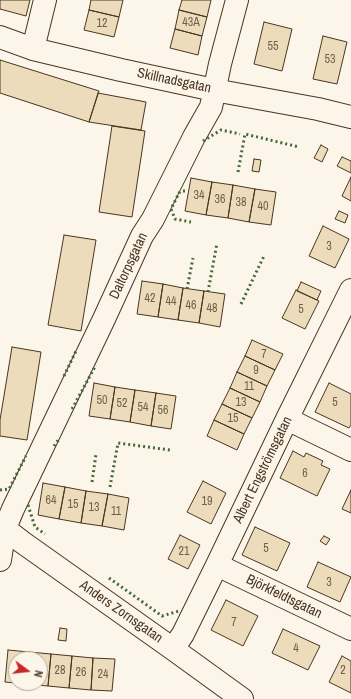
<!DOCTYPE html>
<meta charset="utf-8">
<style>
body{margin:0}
#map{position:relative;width:351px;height:699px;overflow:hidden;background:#fbf6e9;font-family:"Archivo Narrow",sans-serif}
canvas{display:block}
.north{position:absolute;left:8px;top:651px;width:40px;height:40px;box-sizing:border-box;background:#fbf6e9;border:1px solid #b4a999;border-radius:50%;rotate:105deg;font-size:11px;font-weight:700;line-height:16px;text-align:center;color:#4a3520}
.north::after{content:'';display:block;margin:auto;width:14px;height:18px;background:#c62828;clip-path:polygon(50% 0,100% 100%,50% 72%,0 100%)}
</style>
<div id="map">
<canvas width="351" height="699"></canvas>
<div class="north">N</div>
</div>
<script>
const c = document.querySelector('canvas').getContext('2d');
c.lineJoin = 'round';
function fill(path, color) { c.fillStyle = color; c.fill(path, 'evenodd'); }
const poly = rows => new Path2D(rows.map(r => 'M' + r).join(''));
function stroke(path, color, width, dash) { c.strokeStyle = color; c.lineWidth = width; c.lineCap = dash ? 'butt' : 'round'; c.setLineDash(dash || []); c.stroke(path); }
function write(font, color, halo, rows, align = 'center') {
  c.font = font + ' "Archivo Narrow",sans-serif'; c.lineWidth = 3; c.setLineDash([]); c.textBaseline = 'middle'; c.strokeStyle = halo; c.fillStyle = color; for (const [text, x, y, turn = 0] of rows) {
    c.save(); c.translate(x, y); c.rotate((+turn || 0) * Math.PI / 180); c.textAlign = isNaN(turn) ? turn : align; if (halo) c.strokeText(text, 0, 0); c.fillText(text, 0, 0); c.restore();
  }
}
const building = poly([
 [0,0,30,0,26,16,0,9,0,0],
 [91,0,123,0,119,17,89,10,91,0],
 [182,0,211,0,207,17,179,10,182,0],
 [89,10,119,17,114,37,84,30,89,10],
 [179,10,207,17,202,36,175,29,179,10],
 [264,22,292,29,282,71,254,64,264,22],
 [175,29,202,36,198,55,170,48,175,29],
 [323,36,347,42,337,84,313,79,323,36],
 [0,60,99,91,89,122,0,93,0,60],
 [98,93,146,102,141,130,89,122,98,93],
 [112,126,145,131,132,217,99,212,112,126],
 [321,145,328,149,322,162,314,158,321,145],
 [342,157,351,161,351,173,337,166,342,157],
 [254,159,261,160,259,172,252,171,254,159],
 [351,177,351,201,342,196,351,177],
 [191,178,212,182,206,215,185,211,191,178],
 [212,182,233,185,228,218,206,215,212,182],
 [233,185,255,189,249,222,228,218,233,185],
 [255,189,276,192,271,225,249,222,255,189],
 [339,211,348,215,345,223,335,219,339,211],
 [323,226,349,239,335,268,309,256,323,226],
 [64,235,96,240,81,331,48,325,64,235],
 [142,281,163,284,158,317,137,314,142,281],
 [301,282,321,291,317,300,297,291,301,282],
 [163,284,183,288,178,320,158,317,163,284],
 [183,288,204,291,199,323,178,320,183,288],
 [296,290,319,301,305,329,282,318,296,290],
 [204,291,225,294,220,327,199,323,204,291],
 [252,340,283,354,275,370,245,356,252,340],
 [12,347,41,352,27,440,0,436,0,420,12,347],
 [245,356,275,370,267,386,237,372,245,356],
 [237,372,267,386,260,402,230,388,237,372],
 [94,383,115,387,110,419,89,416,94,383],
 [329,383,351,394,351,425,349,428,315,412,329,383],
 [115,387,135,390,130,422,110,419,115,387],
 [230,388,260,402,252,418,222,404,230,388],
 [135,390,156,393,151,426,130,422,135,390],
 [156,393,176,396,171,429,151,426,156,393],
 [222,404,252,418,244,434,214,420,222,404],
 [214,420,244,434,237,450,207,436,214,420],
 [293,451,304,457,306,453,323,461,321,465,330,469,317,496,280,478,293,451],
 [203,481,226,493,211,524,187,512,203,481],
 [43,483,65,487,59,519,38,515,43,483],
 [65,487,86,491,81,523,59,519,65,487],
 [351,490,351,513,342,509,351,490],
 [86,491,108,494,102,526,81,523,86,491],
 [108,494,129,498,124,530,102,526,108,494],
 [255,527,290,543,277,571,242,555,255,527],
 [180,535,200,545,188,569,168,559,180,535],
 [324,536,330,539,326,545,320,541,324,536],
 [318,562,351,577,340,602,307,587,318,562],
 [226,600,258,616,243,646,211,630,226,600],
 [60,628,67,629,66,641,58,640,60,628],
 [283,629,320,646,308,670,272,653,283,629],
 [8,650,29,652,29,659,16,659,16,683,27,683,26,684,5,682,8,650],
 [29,652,51,654,48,686,26,684,27,683,40,683,40,659,29,659,29,652],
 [51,654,72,656,69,688,48,686,51,654],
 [72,656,93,658,91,690,69,688,72,656],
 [342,656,351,661,351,693,329,682,342,656],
 [93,658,115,659,112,691,91,690,93,658]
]);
fill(building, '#ecdcbc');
stroke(building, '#4a3520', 1);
const minor = poly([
 [0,37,33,49,121,70,214,90,318,109,351,117],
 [33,49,45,0],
 [287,419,351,450],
 [0,525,22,542,173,649,242,699],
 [0,560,5,528,13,509,104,319,142,236,153,219,194,137,211,107,220,64,237,0],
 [217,565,351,629],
 [173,649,183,634,217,565,287,419,351,290]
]);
stroke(minor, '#4a3520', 24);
stroke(minor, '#fbf6e9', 22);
stroke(poly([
 [203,141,221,130,240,134],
 [238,172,245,134,299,147],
 [185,191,181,191,179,193,171,209,175,219,191,222],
 [187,289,193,258],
 [208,292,217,243],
 [241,304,264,256],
 [64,376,76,351],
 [72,409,96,365],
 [54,446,59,439],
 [92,482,96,454],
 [110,487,118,443,170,450],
 [0,490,9,489,26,456],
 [28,505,35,527,45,534],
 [109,578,162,616,179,611]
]), '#436837', 3, [2, 3]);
write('12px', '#725f47', null, [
 ["43A",191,23],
 ["12",102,24],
 ["55",273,47],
 ["53",330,60],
 ["34",199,196],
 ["36",220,200],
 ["38",241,203],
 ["40",263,207],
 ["3",329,247],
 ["42",150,299],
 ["44",171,302],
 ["46",191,306],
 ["48",212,309],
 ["5",301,310],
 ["7",264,355],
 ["9",256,371],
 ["11",249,387],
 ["50",102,401],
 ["13",241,403],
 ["5",335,403],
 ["52",122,404],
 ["54",143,408],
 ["56",163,411],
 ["15",233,419],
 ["6",305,474],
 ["64",51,501],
 ["19",207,502],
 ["15",73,505],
 ["13",94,508],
 ["11",116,512],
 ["5",266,549],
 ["21",184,552],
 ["3",329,583],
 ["7",234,623],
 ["4",296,649],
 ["28",60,671],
 ["2",343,671],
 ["26",81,673],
 ["24",103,675]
]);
write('14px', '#4a3520', '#fbf6e9', [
 ["Skillnadsgatan",174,81,12],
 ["Daltorpsgatan",129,266,-65],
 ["Albert Engströmsgatan",263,470,-64],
 ["Björkfeldtsgatan",284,597,26],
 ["Anders Zornsgatan",121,612,35]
]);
</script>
